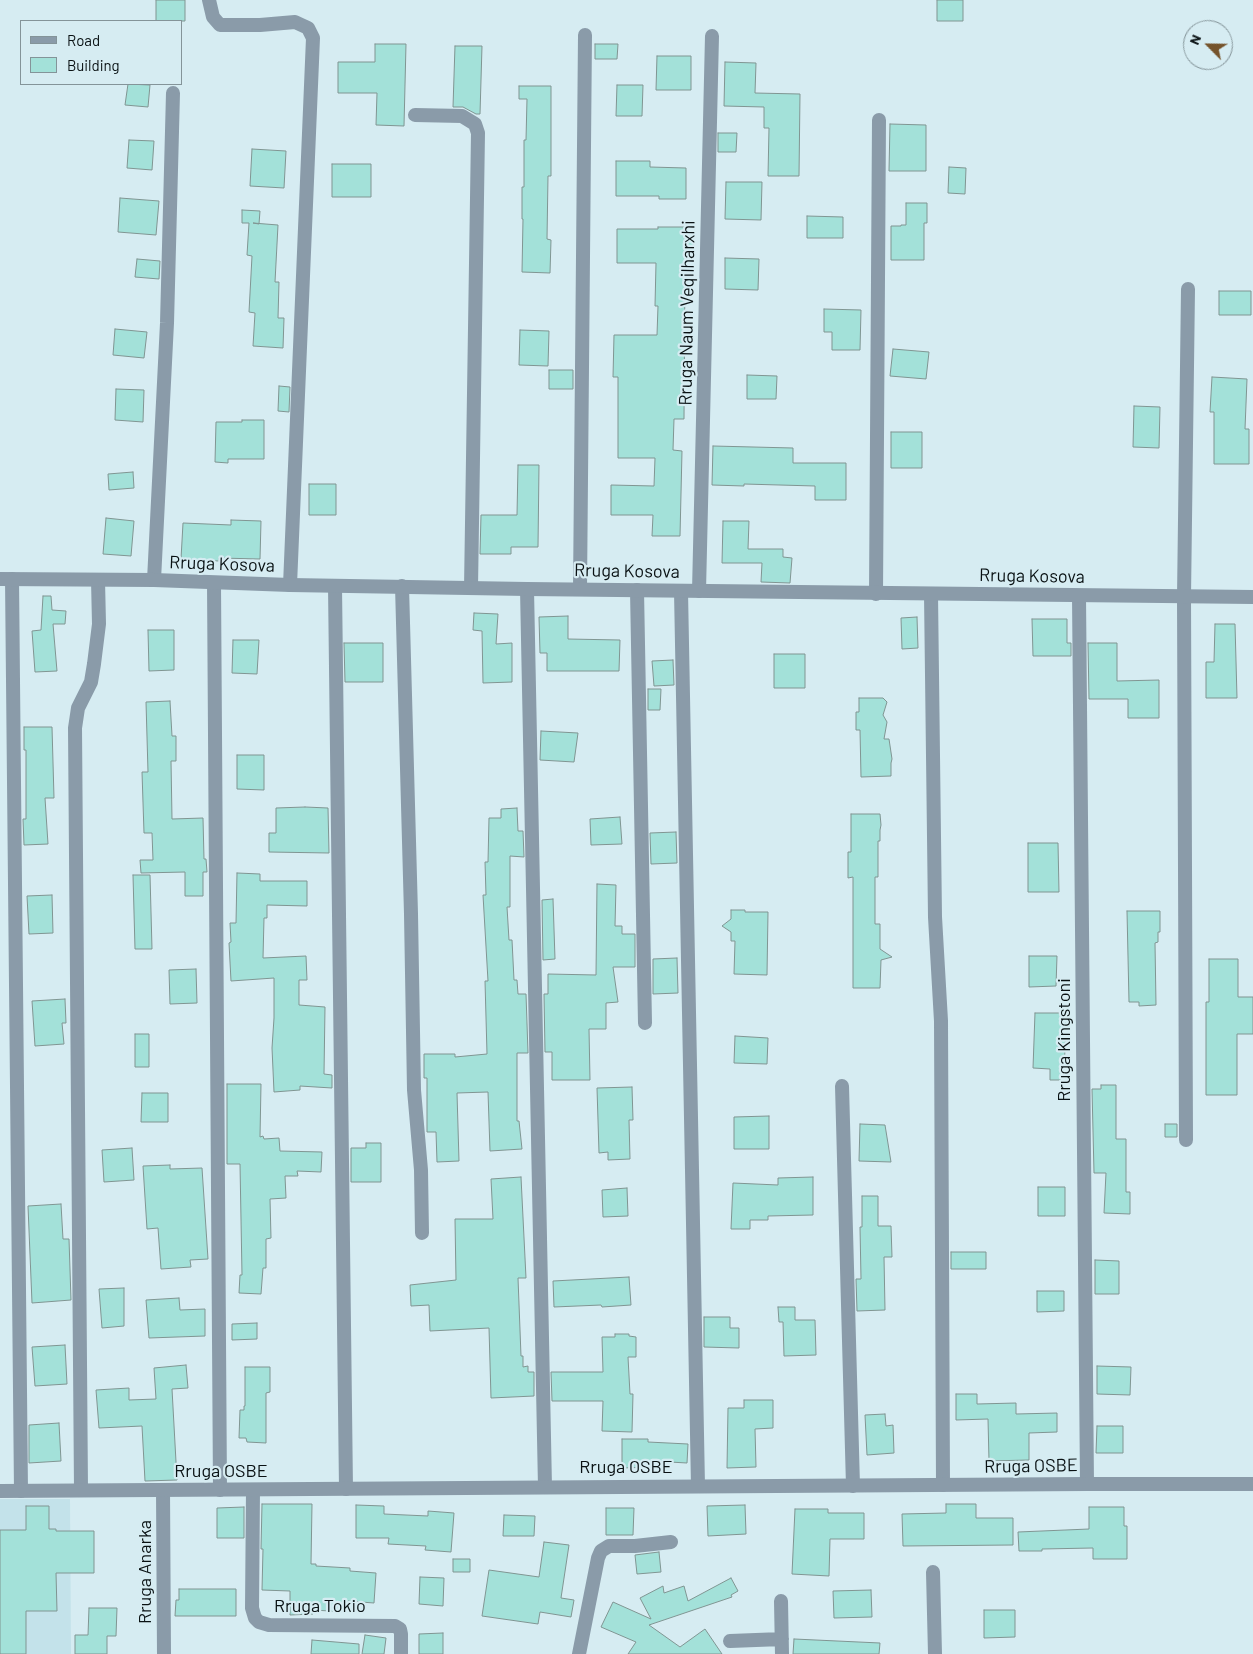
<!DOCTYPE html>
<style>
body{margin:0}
#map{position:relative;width:1253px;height:1654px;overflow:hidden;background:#d6ecf2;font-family:Barlow,sans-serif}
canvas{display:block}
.legend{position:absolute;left:20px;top:20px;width:162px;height:65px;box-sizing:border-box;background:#d6ecf2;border:1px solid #849499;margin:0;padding:6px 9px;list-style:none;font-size:15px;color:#091113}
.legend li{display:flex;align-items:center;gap:10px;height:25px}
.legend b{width:25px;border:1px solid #849499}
.north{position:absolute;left:1183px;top:20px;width:50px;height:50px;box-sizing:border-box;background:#d6ecf2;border:1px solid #849499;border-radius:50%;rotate:293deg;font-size:14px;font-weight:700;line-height:20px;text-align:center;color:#091113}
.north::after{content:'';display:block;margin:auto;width:18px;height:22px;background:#75532b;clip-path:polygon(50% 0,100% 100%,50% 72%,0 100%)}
</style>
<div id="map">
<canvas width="1253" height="1654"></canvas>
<ul class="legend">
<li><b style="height:6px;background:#8a9ba9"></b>Road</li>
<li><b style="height:14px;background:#a3e1d9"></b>Building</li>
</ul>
<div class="north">N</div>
</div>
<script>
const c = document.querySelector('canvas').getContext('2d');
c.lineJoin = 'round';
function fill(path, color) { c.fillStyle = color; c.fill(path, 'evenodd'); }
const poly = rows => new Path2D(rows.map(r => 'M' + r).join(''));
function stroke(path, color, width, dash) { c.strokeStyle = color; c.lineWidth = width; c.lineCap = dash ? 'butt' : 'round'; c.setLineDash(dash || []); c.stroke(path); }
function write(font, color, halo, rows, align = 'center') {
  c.font = font + ' Barlow,sans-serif'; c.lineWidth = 4.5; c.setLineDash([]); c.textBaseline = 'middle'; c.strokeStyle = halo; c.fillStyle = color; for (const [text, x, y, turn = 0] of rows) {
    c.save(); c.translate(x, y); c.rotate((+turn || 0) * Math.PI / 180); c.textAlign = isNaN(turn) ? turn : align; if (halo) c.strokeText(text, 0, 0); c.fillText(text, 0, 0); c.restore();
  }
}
fill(poly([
 [0,1499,70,1499,71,1654,0,1654]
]), '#c3e2ea');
const building = poly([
 [156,0,185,0,185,21,156,21,156,0],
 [937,0,963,0,963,21,937,21,937,0],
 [375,44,406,44,404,126,376,125,377,93,338,93,338,62,375,62,375,44],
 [595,44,618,44,617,59,595,59,595,44],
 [455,46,482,46,480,114,476,114,463,107,453,107,455,46],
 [657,56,691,56,691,90,656,90,657,56],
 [725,62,756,63,755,93,800,94,799,176,768,176,769,128,764,128,764,107,724,106,725,62],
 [128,84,150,85,148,107,125,105,128,84],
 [617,85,643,85,642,116,616,116,617,85],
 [519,86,551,86,551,176,548,176,547,239,551,240,550,273,522,272,523,219,522,219,522,187,524,187,524,140,526,140,527,99,519,99,519,86],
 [890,124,926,125,926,171,889,171,890,124],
 [718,133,737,133,736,152,718,152,718,133],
 [129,140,154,141,152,170,127,168,129,140],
 [252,149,286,151,284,188,250,186,252,149],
 [616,161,650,161,650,167,686,168,686,199,659,199,659,196,616,196,616,161],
 [332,164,371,164,371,197,332,197,332,164],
 [949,167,966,168,965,194,948,193,949,167],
 [726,182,762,182,761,220,725,219,726,182],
 [120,198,159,201,156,235,118,232,120,198],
 [906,203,927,203,927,223,924,223,924,260,891,260,891,226,901,226,901,225,906,225,906,203],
 [242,210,260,211,259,224,253,223,278,225,275,282,279,282,278,318,284,318,283,348,253,346,255,313,249,312,252,256,247,255,249,223,242,223,242,210],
 [807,216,843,217,843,238,807,238,807,216],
 [658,227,694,227,694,261,685,261,684,419,674,419,673,450,682,451,680,536,652,536,653,515,611,515,611,485,654,486,655,458,618,458,618,377,613,377,614,335,657,335,658,306,655,306,656,263,617,263,617,229,658,229,658,227],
 [725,258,759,259,758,290,725,289,725,258],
 [137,259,160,261,159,279,135,277,137,259],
 [1219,291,1251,291,1251,315,1219,315,1219,291],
 [824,309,861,310,860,350,832,350,832,332,824,332,824,309],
 [115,329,147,332,144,358,113,355,115,329],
 [520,330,549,331,548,366,519,365,520,330],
 [893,349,929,352,926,379,890,376,893,349],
 [549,370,573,370,573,389,549,389,549,370],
 [747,375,777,376,776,399,747,399,747,375],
 [1212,377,1247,379,1245,429,1249,429,1249,464,1214,464,1214,412,1210,412,1212,377],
 [279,386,290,387,289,412,278,411,279,386],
 [116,389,144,390,143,422,115,420,116,389],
 [1134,406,1160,407,1159,448,1133,447,1134,406],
 [242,420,264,420,264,459,228,459,228,463,215,462,216,422,242,422,242,420],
 [891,432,922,432,922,468,891,468,891,432],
 [713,446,793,448,793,463,846,463,846,500,815,500,815,486,744,484,744,486,712,485,713,446],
 [518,465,539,465,538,547,511,547,511,554,480,554,481,515,517,515,518,465],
 [133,472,134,488,109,490,108,474,133,472],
 [309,484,336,484,336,515,309,515,309,484],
 [106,518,134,521,131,556,103,554,106,518],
 [231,520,261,521,260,559,219,558,219,561,181,559,183,523,231,525,231,520],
 [723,521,749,521,748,549,783,549,783,557,792,558,790,583,761,582,762,563,722,563,723,521],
 [43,596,51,596,52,610,66,611,65,624,53,624,57,671,35,672,32,631,41,630,43,596],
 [474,613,498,614,496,644,512,643,512,682,483,683,482,631,473,630,474,613],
 [568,616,568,639,620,640,619,671,547,671,547,653,540,653,539,617,568,616],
 [917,617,918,648,902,649,901,618,917,617],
 [1032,619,1067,619,1067,643,1071,643,1071,656,1033,656,1032,619],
 [1215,624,1235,624,1237,698,1206,698,1206,662,1214,662,1215,624],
 [148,630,174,630,174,670,149,671,148,630],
 [233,640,259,640,257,674,232,673,233,640],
 [344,643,383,643,383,682,345,682,344,643],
 [1088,643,1117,643,1117,681,1159,680,1159,718,1128,718,1128,699,1089,699,1088,643],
 [774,654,805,654,805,688,774,688,774,654],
 [673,660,674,685,654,686,652,661,673,660],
 [648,689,661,689,660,710,648,710,648,689],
 [859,698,883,698,887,702,883,715,887,722,884,739,889,739,892,759,891,763,891,776,861,777,860,730,856,730,856,712,859,712,859,698],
 [170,701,172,736,176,736,176,761,171,761,172,819,203,818,204,859,206,859,207,872,203,872,203,896,185,896,185,872,141,873,140,860,153,860,152,833,144,833,142,772,148,772,146,702,170,701],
 [24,727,52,727,54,798,45,798,48,844,24,845,23,819,26,819,26,750,24,750,24,727],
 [541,731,578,733,574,762,540,760,541,731],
 [237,755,264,755,264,790,237,789,237,755],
 [305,807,328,808,329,853,269,852,269,833,276,833,276,808,305,807],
 [517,808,518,831,523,831,524,857,510,856,510,907,507,907,509,940,512,940,514,980,517,980,518,994,526,994,528,1053,517,1053,517,1121,519,1121,522,1149,490,1151,488,1092,457,1093,459,1161,437,1162,436,1132,427,1132,427,1078,424,1078,424,1054,455,1054,455,1057,487,1054,485,981,488,981,483,895,486,895,485,862,488,862,489,818,501,818,501,809,517,808],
 [851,814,880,814,881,825,880,830,880,841,878,841,878,877,875,877,875,924,880,924,880,949,892,957,881,960,880,988,853,988,853,877,848,878,848,852,851,852,851,814],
 [620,817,622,844,591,845,590,819,620,817],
 [676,832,677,863,651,864,650,833,676,832],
 [1028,843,1058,843,1059,892,1028,892,1028,843],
 [237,873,260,874,260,881,307,881,307,906,267,905,267,918,264,918,263,958,306,956,307,980,299,980,299,1005,325,1007,324,1074,332,1075,332,1088,300,1086,300,1090,274,1092,272,1048,274,1018,274,978,231,981,229,943,231,942,230,923,236,923,237,873],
 [133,875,150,875,152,949,135,949,133,875],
 [597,884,616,885,615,926,622,926,622,934,635,934,635,967,613,967,618,1002,606,1003,606,1029,589,1029,590,1080,552,1080,552,1052,545,1052,544,994,548,994,548,974,596,975,597,884],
 [52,895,53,933,29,934,27,896,52,895],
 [553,899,555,959,543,960,542,900,553,899],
 [731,910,745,910,745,912,768,912,767,975,734,974,735,941,731,941,731,932,722,926,731,919,731,910],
 [1127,911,1160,911,1160,932,1158,932,1158,942,1155,943,1156,1005,1139,1006,1139,1002,1129,1002,1127,911],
 [1029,956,1057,956,1056,986,1029,987,1029,956],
 [677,958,678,993,653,994,653,959,677,958],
 [1209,959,1238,959,1238,997,1253,997,1253,1034,1237,1034,1237,1095,1206,1095,1206,1002,1209,1002,1209,959],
 [196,969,197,1003,170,1004,169,970,196,969],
 [65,999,66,1023,62,1023,64,1044,35,1046,32,1001,65,999],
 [1035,1013,1066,1013,1064,1080,1050,1080,1050,1069,1033,1068,1035,1013],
 [135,1034,149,1034,149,1067,135,1067,135,1034],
 [735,1036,768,1038,767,1064,734,1063,735,1036],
 [227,1084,261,1084,260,1137,263,1136,264,1139,279,1138,280,1151,322,1152,321,1172,297,1171,298,1176,285,1176,286,1198,270,1199,271,1238,266,1239,266,1268,263,1268,261,1294,239,1293,240,1275,242,1275,240,1164,227,1164,227,1084],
 [1101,1085,1116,1085,1116,1139,1126,1139,1126,1192,1130,1192,1130,1214,1104,1213,1106,1173,1094,1173,1092,1089,1101,1089,1101,1085],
 [632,1087,633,1120,629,1120,630,1159,608,1160,608,1152,599,1153,597,1088,632,1087],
 [142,1093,168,1093,168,1122,141,1122,142,1093],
 [769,1116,769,1149,734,1149,734,1117,769,1116],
 [860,1124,885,1125,891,1162,859,1161,860,1124],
 [1165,1124,1177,1124,1177,1137,1165,1137,1165,1124],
 [366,1143,381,1143,381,1182,351,1182,351,1148,366,1148,366,1143],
 [132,1148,134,1180,104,1182,102,1150,132,1148],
 [170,1165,170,1169,202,1168,208,1259,190,1260,191,1267,161,1269,158,1228,147,1229,143,1166,170,1165],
 [521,1177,526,1278,518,1278,521,1356,523,1356,523,1367,528,1366,528,1372,534,1372,534,1396,491,1398,489,1328,430,1331,429,1305,411,1306,410,1285,456,1280,455,1219,493,1219,491,1179,521,1177],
 [813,1177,813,1215,768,1216,768,1220,750,1220,750,1229,731,1229,733,1183,778,1185,778,1178,813,1177],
 [1038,1187,1065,1187,1065,1216,1038,1216,1038,1187],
 [627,1188,628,1216,603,1217,602,1190,627,1188],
 [862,1196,878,1196,878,1226,891,1226,892,1257,884,1257,885,1310,857,1311,856,1279,861,1279,860,1227,862,1227,862,1196],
 [61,1204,63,1239,69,1239,71,1300,32,1303,28,1206,61,1204],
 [951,1252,986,1252,986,1269,951,1269,951,1252],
 [1095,1260,1119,1261,1119,1294,1095,1294,1095,1260],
 [629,1277,631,1305,602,1307,601,1305,554,1307,553,1281,629,1277],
 [124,1288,124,1326,102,1328,99,1289,124,1288],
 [1037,1291,1064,1291,1064,1311,1037,1312,1037,1291],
 [179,1298,180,1310,205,1309,205,1336,149,1338,146,1300,179,1298],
 [778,1307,795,1307,795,1320,815,1320,816,1355,784,1356,783,1322,779,1322,778,1307],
 [704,1317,730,1317,730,1328,739,1328,739,1348,704,1347,704,1317],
 [257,1323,257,1339,232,1340,232,1324,257,1323],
 [615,1334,629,1334,629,1336,636,1337,636,1357,628,1357,630,1394,633,1394,632,1432,602,1431,603,1401,552,1401,551,1372,603,1372,602,1337,615,1337,615,1334],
 [65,1345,67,1384,35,1386,32,1347,65,1345],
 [186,1365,188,1388,172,1389,177,1480,145,1481,142,1426,99,1428,96,1390,129,1388,129,1400,156,1399,154,1368,186,1365],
 [1097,1366,1131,1367,1130,1395,1097,1394,1097,1366],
 [245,1367,270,1367,270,1392,266,1393,266,1443,247,1442,246,1438,239,1438,240,1410,244,1410,244,1406,245,1406,245,1367],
 [956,1394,977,1394,977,1404,1016,1403,1016,1414,1057,1413,1057,1432,1029,1433,1029,1460,989,1461,988,1419,956,1420,956,1394],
 [744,1400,773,1400,773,1428,755,1429,756,1467,727,1468,728,1408,744,1408,744,1400],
 [885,1414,886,1426,893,1425,894,1453,867,1455,865,1415,885,1414],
 [59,1423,61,1461,29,1463,29,1425,59,1423],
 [1097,1426,1123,1426,1123,1453,1096,1453,1097,1426],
 [622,1439,648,1439,648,1442,688,1444,687,1463,652,1461,652,1467,622,1468,622,1439],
 [262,1504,312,1504,311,1564,316,1564,316,1566,350,1568,350,1571,376,1573,374,1603,348,1601,347,1612,313,1610,313,1614,290,1615,290,1591,262,1590,263,1549,261,1549,262,1504],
 [946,1504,976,1504,976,1518,1013,1518,1013,1545,903,1546,902,1514,946,1513,946,1504],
 [356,1505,384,1506,384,1514,428,1516,428,1511,454,1513,451,1552,425,1550,426,1546,388,1544,389,1538,356,1538,356,1505],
 [745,1505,746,1534,708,1536,707,1506,745,1505],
 [26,1506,49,1506,49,1529,56,1529,56,1531,94,1531,94,1573,56,1573,57,1611,26,1611,26,1654,0,1654,0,1530,26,1530,26,1506],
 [244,1507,244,1538,217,1538,217,1508,244,1507],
 [1089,1507,1124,1507,1124,1526,1127,1526,1127,1559,1093,1559,1093,1548,1042,1549,1042,1551,1019,1551,1018,1532,1089,1529,1089,1507],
 [606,1508,634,1508,633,1535,606,1535,606,1508],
 [795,1509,828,1509,828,1513,864,1513,864,1539,830,1539,829,1576,792,1574,795,1509],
 [504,1515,535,1516,534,1536,503,1536,504,1515],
 [544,1542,569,1545,561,1598,574,1600,571,1617,540,1612,538,1624,482,1616,489,1570,539,1577,544,1542],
 [659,1552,661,1572,637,1574,635,1555,659,1552],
 [453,1559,470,1559,470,1572,453,1572,453,1559],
 [420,1577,444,1578,443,1606,419,1604,420,1577],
 [731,1578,738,1591,731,1595,732,1597,649,1625,680,1647,705,1629,722,1654,628,1654,636,1642,601,1627,613,1602,651,1619,640,1598,663,1586,664,1593,684,1586,688,1601,731,1578],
 [179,1589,236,1589,236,1616,175,1616,176,1600,179,1600,179,1589],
 [871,1590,872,1617,834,1618,833,1591,871,1590],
 [89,1608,117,1608,116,1636,107,1636,107,1654,75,1654,75,1635,88,1635,89,1608],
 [984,1610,1015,1610,1015,1637,984,1638,984,1610],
 [443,1633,443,1654,419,1654,419,1634,443,1633],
 [365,1635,386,1638,384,1654,362,1654,365,1635],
 [794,1639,880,1643,879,1654,793,1654,794,1639],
 [312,1640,359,1644,359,1654,311,1654,312,1640]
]);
fill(building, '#a3e1d9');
stroke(building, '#809592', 1);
stroke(poly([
 [209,0,213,17,220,25,260,25,295,22,308,28,313,38,290,585],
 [415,115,462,116,475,124,478,133,471,588],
 [12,579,21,1491],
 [154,580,167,323,173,93],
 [214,583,220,1490],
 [335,586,346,1489],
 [402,586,411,914,414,1090,421,1170,422,1233],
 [527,589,545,1487],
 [580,589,585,35],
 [637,590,645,1023],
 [681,591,698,1486],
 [699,591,712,36],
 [876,594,879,120],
 [931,594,935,917,941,1021,943,1485],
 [1079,596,1087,1484],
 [842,1086,853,1486],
 [1186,1140,1184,597,1188,289],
 [81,1490,75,728,78,708,91,682,94,664,99,624,98,580],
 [163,1490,164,1654],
 [253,1490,252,1608,255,1618,259,1622,269,1625,395,1626,400,1629,401,1634,401,1654],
 [933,1572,935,1654],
 [781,1601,782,1654],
 [730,1641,782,1639],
 [579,1654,598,1558,601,1551,609,1546,635,1546,671,1542]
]), '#8a9ba9', 14);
stroke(poly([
 [0,579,154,580,290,585,527,589,1253,597],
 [0,1491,1087,1484,1253,1484]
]), '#8a9ba9', 14);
write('18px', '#091113', '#d6ecf2', [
 ["Rruga Naum Veqilharxhi",687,313,-89],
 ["Rruga Kosova",222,564,2],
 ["Rruga Kosova",627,571,1],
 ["Rruga Kosova",1032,576,1],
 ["Rruga Kingstoni",1064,1040,-90],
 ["Rruga OSBE",1031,1466,-1],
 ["Rruga OSBE",626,1467],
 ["Rruga OSBE",221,1471],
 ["Rruga Anarka",145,1572,-90],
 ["Rruga Tokio",320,1606]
]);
</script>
